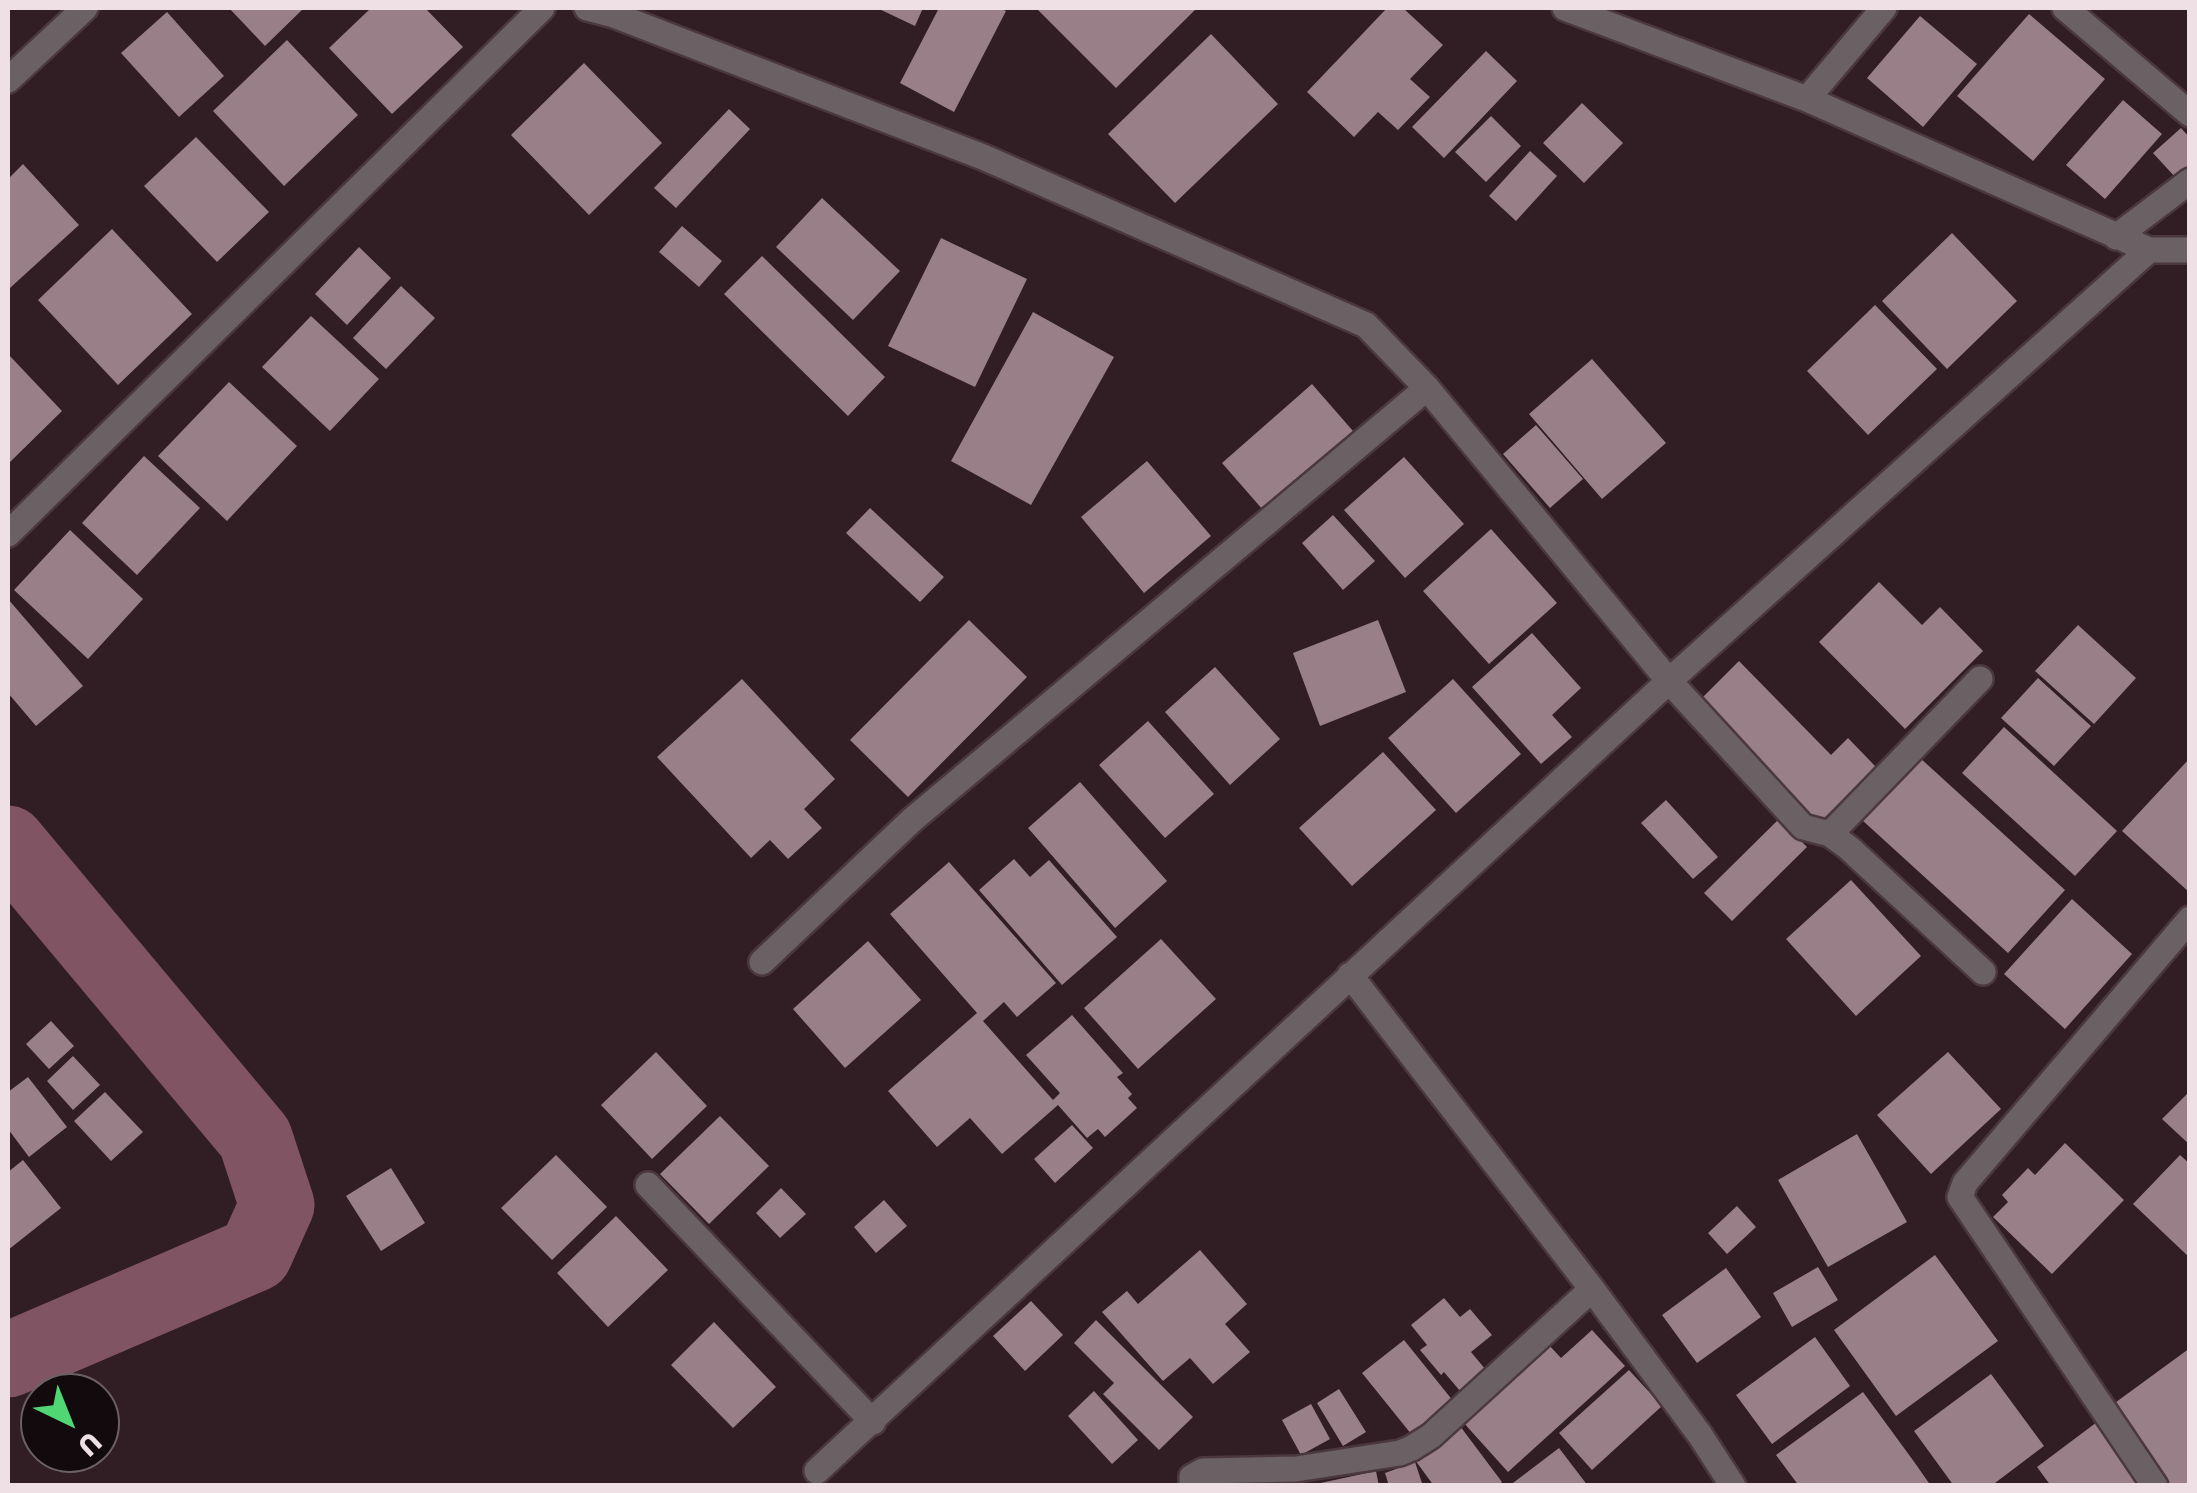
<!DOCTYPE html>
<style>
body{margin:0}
#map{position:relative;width:2197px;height:1493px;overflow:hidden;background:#311d24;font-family:Poppins,sans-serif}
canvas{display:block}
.frame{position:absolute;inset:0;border:10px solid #eee0e4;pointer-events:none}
.north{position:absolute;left:20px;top:1373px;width:100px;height:100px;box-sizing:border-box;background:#130a0d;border:2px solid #6b6063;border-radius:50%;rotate:137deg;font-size:28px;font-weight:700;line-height:40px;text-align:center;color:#eee0e4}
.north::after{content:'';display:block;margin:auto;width:35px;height:45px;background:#51d674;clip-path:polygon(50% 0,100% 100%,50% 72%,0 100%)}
</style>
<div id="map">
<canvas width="2197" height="1493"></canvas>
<div class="frame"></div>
<div class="north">U</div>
</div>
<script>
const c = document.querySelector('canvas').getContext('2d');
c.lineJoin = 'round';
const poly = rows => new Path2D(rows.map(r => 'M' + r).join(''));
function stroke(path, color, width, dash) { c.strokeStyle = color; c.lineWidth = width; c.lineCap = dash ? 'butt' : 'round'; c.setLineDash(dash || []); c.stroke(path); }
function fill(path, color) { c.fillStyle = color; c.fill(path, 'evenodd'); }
stroke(poly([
 [8,843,255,1138,277,1205,255,1254,8,1360]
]), '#805462', 75);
fill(poly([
 [229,8,304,8,265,46],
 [371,8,425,8,463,47,392,114,329,48],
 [877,8,923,8,915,26],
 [939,8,999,8,1006,11,954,112,900,83],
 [1036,8,1197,8,1116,88],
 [1387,8,1403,8,1443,45,1410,79,1430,97,1398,130,1378,112,1354,137,1307,92],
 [167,12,224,76,179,117,121,53],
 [2029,14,2105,79,2033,161,1957,96],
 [1920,16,1977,64,1923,127,1867,78],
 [1211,34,1278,104,1175,203,1108,134],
 [287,40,358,115,284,186,213,111],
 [1486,51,1517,81,1444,158,1412,127],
 [584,63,662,143,589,215,511,135],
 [2123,100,2162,134,2105,199,2066,165],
 [1582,103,1623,143,1584,183,1543,143],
 [729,109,750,129,676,208,654,188],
 [1491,116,1521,146,1486,182,1455,152],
 [2181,128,2190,138,2190,164,2175,177,2153,153],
 [196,137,269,212,217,262,144,186],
 [1530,151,1557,176,1516,221,1489,196],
 [23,164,79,225,10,288,8,285,8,179],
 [822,198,900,271,853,320,776,247],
 [682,226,722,261,699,287,659,252],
 [112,229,192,314,118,385,38,300],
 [1952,233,2017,301,1947,369,1882,301],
 [941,238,1027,279,975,387,888,346],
 [359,247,391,278,347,325,315,294],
 [762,256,885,377,848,416,724,294],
 [401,286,435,318,386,369,353,338],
 [1875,305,1937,369,1868,435,1807,371],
 [1033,312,1114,357,1031,505,951,461],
 [311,316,379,379,330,431,262,367],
 [8,354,62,411,8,464],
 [1592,359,1666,443,1602,499,1529,414],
 [229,382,297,446,227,521,158,456],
 [1312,384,1353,431,1263,510,1222,463],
 [1536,425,1583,479,1550,508,1503,454],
 [144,456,200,508,137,575,82,523],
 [1404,457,1464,524,1405,578,1344,510],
 [1147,461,1211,536,1144,593,1081,517],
 [870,508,944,577,920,602,846,533],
 [1333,515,1375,561,1343,590,1302,543],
 [1491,529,1557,603,1489,664,1423,591],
 [70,530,143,599,88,659,14,590],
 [1879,582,1922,625,1940,607,1983,651,1905,729,1819,642],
 [8,599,83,686,36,726,8,693],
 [969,620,1027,677,908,797,850,740],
 [1378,620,1406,692,1320,726,1293,653],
 [2078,625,2136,678,2094,724,2035,671],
 [1532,633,1581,688,1552,715,1572,737,1541,764,1472,687],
 [1739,661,1831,755,1848,738,1876,767,1814,828,1694,706],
 [1215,667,1280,739,1230,785,1165,712],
 [2038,678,2091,726,2054,766,2001,718],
 [742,679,835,779,804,809,822,828,788,859,770,840,751,858,657,757],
 [1453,679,1521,754,1456,813,1388,738],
 [1148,721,1214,794,1165,838,1099,765],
 [2004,727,2117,831,2075,876,1962,773],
 [1383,752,1436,810,1352,886,1299,828],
 [1919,757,2065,890,2008,953,1862,820],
 [2190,758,2190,893,2122,831],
 [1080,782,1167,881,1115,928,1028,828],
 [1666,800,1718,857,1693,879,1641,823],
 [1779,819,1807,847,1732,921,1704,893],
 [1014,859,1030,877,1049,860,1117,937,1062,985,979,890],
 [949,862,1056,983,1017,1017,1004,1002,983,1021,1053,1100,1060,1093,1026,1055,1072,1015,1123,1073,1117,1077,1132,1094,1128,1098,1137,1108,1105,1137,1098,1129,1087,1138,1058,1105,1002,1154,970,1118,937,1147,888,1091,977,1013,890,914],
 [1851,880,1921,956,1856,1016,1786,939],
 [2072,899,2132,954,2065,1029,2004,974],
 [1161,939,1216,999,1138,1069,1084,1008],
 [868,941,921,1000,845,1068,793,1009],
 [51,1021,74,1046,49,1069,26,1044],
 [656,1052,707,1106,652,1159,601,1105],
 [1948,1052,2001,1109,1931,1174,1877,1115],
 [73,1056,100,1085,73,1110,47,1081],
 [28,1077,67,1127,29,1157,8,1129,8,1092],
 [2190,1091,2190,1145,2162,1119],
 [105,1092,143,1132,111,1161,74,1121],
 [720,1116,769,1166,709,1224,660,1174],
 [1072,1125,1093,1148,1055,1183,1034,1159],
 [1857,1134,1907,1222,1828,1267,1778,1180],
 [2065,1143,2124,1200,2052,1274,1993,1217,2008,1202,2002,1195,2028,1168,2035,1175],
 [556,1155,607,1207,552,1260,501,1208],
 [2180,1155,2190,1164,2190,1258,2133,1204],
 [23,1160,61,1208,8,1250,8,1172],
 [391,1168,425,1223,381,1251,346,1196],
 [781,1188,806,1214,780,1238,756,1213],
 [884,1200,907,1226,876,1253,854,1227],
 [1737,1206,1756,1227,1727,1254,1708,1233],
 [616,1216,668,1270,608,1327,557,1273],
 [1200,1250,1247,1304,1225,1324,1250,1352,1213,1384,1190,1358,1163,1381,1102,1312,1127,1291,1138,1304],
 [1935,1255,1998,1341,1896,1416,1834,1330],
 [1818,1267,1838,1300,1792,1327,1773,1293],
 [1726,1268,1761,1317,1697,1363,1662,1315],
 [1444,1298,1460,1317,1470,1309,1492,1335,1471,1352,1486,1370,1460,1391,1444,1372,1441,1375,1420,1350,1427,1345,1411,1325],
 [1031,1301,1063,1335,1025,1371,993,1336],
 [1096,1320,1193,1417,1159,1450,1103,1394,1114,1383,1074,1343],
 [714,1322,776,1387,733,1428,671,1365],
 [1592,1330,1625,1366,1508,1472,1462,1421,1547,1343,1561,1358],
 [1815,1337,1850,1386,1772,1444,1736,1395],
 [1404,1340,1458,1407,1416,1440,1362,1373],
 [2190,1348,2190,1486,2171,1486,2112,1405],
 [1629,1370,1662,1406,1592,1470,1559,1433],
 [1991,1374,2044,1446,1991,1486,1954,1486,1914,1431],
 [1339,1389,1366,1432,1343,1446,1317,1403],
 [1094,1391,1138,1440,1112,1464,1068,1416],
 [1863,1392,1915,1463,1931,1486,1799,1486,1776,1455],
 [1311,1404,1330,1439,1301,1455,1282,1420],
 [2097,1422,2142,1484,2051,1486,2037,1467],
 [1460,1426,1502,1482,1497,1486,1434,1486,1415,1460],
 [1559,1448,1588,1486,1509,1486],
 [1415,1462,1423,1486,1389,1486,1385,1473],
 [1376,1471,1379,1486,1317,1486,1316,1484]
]), '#997f87');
const minor = poly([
 [587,8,614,15,983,157,1366,325,1427,388,1669,681,1803,827,1830,834,1849,848,1983,972],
 [1565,8,1807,99,2149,250,2190,250],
 [2065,8,2190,114],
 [8,80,85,8],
 [1807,99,1884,8],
 [2116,237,2190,181],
 [8,534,542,8],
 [1830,834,1980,679],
 [762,962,912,820,1427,388],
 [1350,975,1592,1289,1700,1435,1733,1486],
 [648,1185,873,1422],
 [817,1471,1669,681,2149,250],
 [1192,1486,1192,1477,1203,1471,1296,1469,1400,1453,1412,1448,1431,1436,1592,1289],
 [2155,1486,1960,1197,1965,1183,2190,919]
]);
stroke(minor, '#4b383f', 30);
stroke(minor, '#6b6063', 25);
</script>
